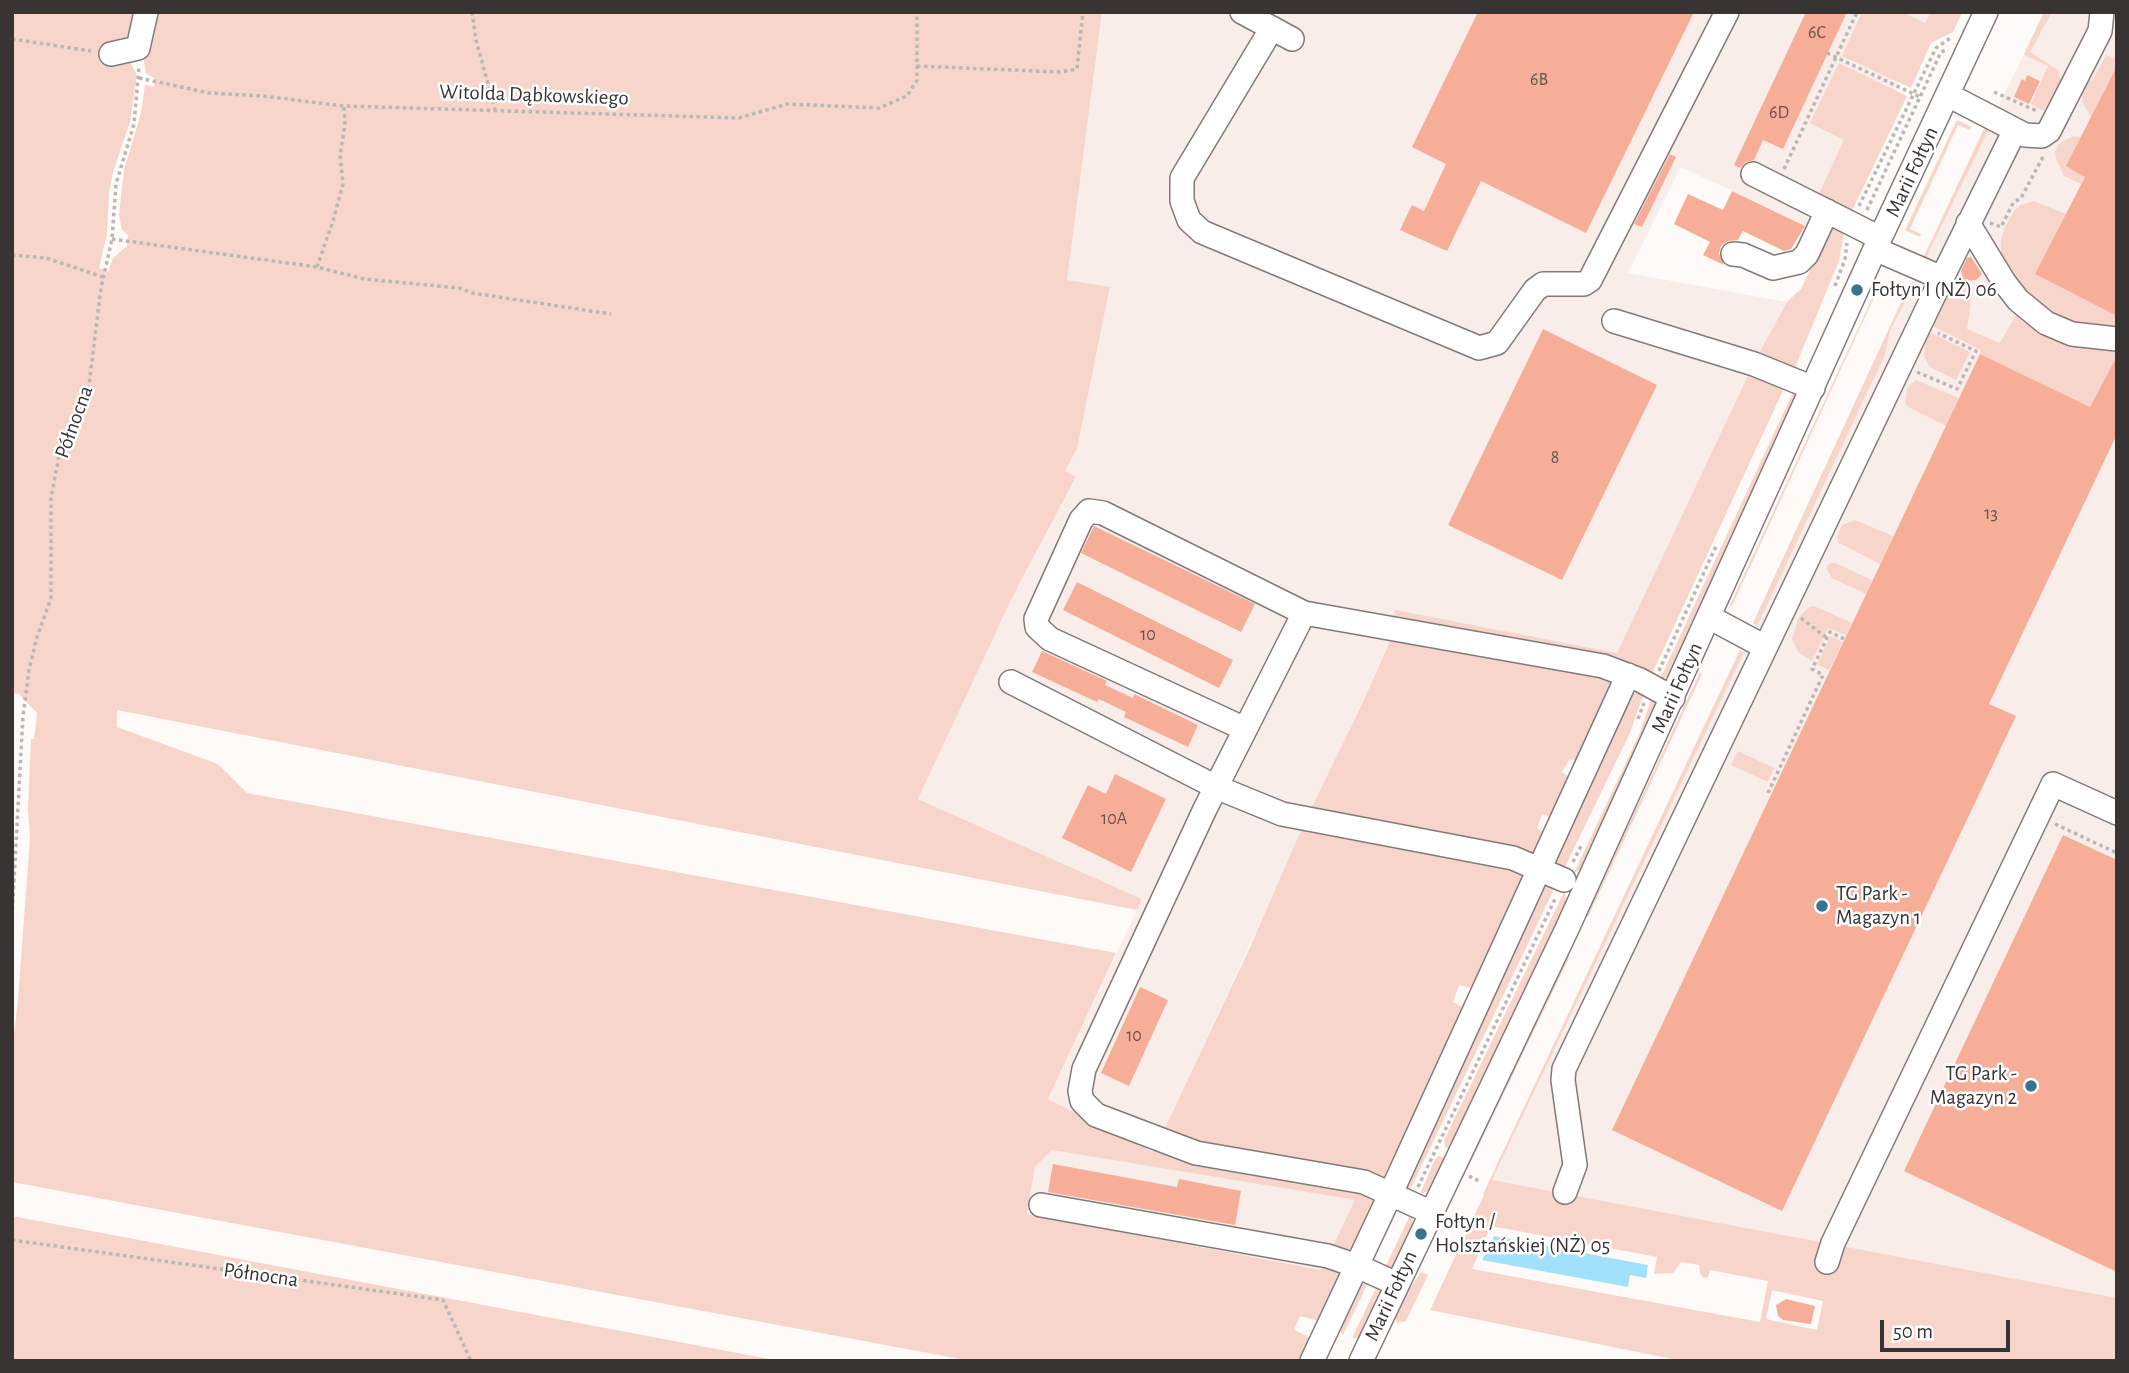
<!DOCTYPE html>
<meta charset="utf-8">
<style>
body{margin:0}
#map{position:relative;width:2129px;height:1373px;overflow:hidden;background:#fefaf8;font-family:"Alegreya Sans",sans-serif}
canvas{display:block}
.frame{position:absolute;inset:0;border:14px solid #373433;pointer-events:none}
.scale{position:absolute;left:1880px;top:1320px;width:130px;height:32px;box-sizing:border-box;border:4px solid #373433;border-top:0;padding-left:9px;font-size:21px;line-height:24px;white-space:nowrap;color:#373433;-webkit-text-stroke:5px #fff;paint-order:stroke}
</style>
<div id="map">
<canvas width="2129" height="1373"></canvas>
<div class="frame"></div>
<div class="scale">50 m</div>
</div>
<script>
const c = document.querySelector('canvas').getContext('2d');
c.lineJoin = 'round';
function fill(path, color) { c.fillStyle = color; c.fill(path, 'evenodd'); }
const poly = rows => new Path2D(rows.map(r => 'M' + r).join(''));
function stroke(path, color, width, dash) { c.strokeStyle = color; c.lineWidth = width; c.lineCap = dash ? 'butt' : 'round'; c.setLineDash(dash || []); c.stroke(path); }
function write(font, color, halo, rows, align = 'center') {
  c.font = font + ' "Alegreya Sans",sans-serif'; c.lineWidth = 5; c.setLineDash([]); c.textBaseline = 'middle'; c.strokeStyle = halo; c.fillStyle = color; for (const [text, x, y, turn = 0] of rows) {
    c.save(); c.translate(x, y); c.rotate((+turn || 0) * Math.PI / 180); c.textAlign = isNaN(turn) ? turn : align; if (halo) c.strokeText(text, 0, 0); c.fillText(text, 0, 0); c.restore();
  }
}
fill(poly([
 [1102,12,1930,12,1827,235,1681,167,1628,273,1787,302,1751,369,1617,653,1395,611,1388,646,1154,1152,1048,1099,1142,899,918,799,1013,596,1076,478,1065,472,1077,449,1110,288,1067,280],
 [2044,12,2117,12,2117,1298,1491,1180,1885,355,1890,331],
 [1052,1150,1356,1200,1322,1270,1027,1214,1035,1167]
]), '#f9ede9');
fill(poly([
 [12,12,141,12,129,60,136,73,136,82,130,122,113,172,109,193,107,234,99,268,108,272,113,258,127,246,128,235,122,230,119,215,124,170,141,113,145,85,154,87,155,79,146,73,144,62,151,12,1102,12,1067,280,1110,287,1077,449,1065,471,1076,477,1013,596,918,799,1142,899,1137,910,117,710,117,727,218,764,247,793,1116,953,1048,1099,1153,1152,1157,1145,1361,1189,1375,1198,1377,1204,1351,1254,1332,1248,1355,1200,1052,1150,1035,1167,1027,1214,1321,1270,1325,1262,1338,1269,1342,1282,1319,1321,1300,1316,1294,1330,1307,1336,1309,1339,1311,1346,1305,1361,971,1361,12,1182,12,1052,18,999,30,838,28,808,31,739,34,739,37,713,19,694,12,693],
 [1862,12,1903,12,1925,23,1930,12,1962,13,1953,32,1931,43,1911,88,1842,56],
 [2044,12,2052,12,2030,52,2058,70,2061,81,2044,111,2031,104,2048,66,2024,55],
 [2106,55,2117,60,2117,69,2104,90,2117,97,2091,117,2083,103,2080,80,2092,81],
 [1839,63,1907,96,1850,215,1816,200,1844,140,1810,123],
 [1957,120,1972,127,1970,130,1958,125,1910,229,1921,234,1920,237,1905,230],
 [1990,126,1986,135,1922,266,1924,256,1984,129],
 [2073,136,2086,138,2101,145,2081,184,2064,176,2056,159,2055,151,2060,143],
 [2034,201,2066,214,2036,274,2117,316,2117,331,2081,327,2048,312,2030,297,2006,267,2001,254,2001,240,2005,227,2015,210,2021,205],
 [1834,220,1845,226,1839,261,1794,370,1758,355,1787,302,1801,289],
 [1881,279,1882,280,1732,606,1730,605],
 [1916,280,1890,331,1885,355,1757,626,1753,623,1909,285],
 [1967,285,1973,287,1967,329,2000,343,2019,309,2117,345,2117,356,2090,407,1980,354,1981,350,1929,324,1946,286,1962,295],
 [1927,331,1970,352,1956,380,1930,367,1927,362,1924,355],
 [1751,369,1786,384,1651,676,1393,621,1395,610,1617,653],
 [1916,380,1959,398,1946,426,1908,407,1905,403,1907,388],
 [1794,390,1795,402,1670,676,1660,679],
 [1855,520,1893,536,1880,564,1839,543,1837,537,1842,525],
 [1830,563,1835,563,1872,580,1866,594,1832,578,1827,570,1827,566],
 [1814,606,1852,623,1846,635,1828,628,1812,661,1798,652,1792,639,1799,617,1808,608],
 [1390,635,1612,678,1614,687,1578,761,1570,759,1562,772,1569,777,1552,818,1542,814,1537,828,1544,833,1538,858,1311,809,1359,710,1388,646],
 [1831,636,1843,642,1829,670,1817,664],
 [1740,650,1744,652,1492,1180,2117,1298,2117,1361,1682,1361,1430,1310,1484,1195,1483,1194],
 [1491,1226,1657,1257,1654,1274,1673,1273,1681,1262,1699,1265,1700,1274,1704,1278,1708,1277,1710,1270,1768,1281,1760,1322,1472,1269],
 [1772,1290,1823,1301,1817,1330,1766,1319],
 [1700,672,1702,674,1681,719,1588,917,1586,916],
 [1639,690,1645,691,1629,735,1563,871,1550,865,1628,698],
 [1653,694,1658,706,1587,866,1574,873,1639,735],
 [1738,751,1774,768,1768,782,1731,765],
 [1303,826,1519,867,1532,874,1475,989,1459,985,1453,1002,1464,1008,1391,1178,1383,1179,1204,1148,1164,1130,1250,947],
 [1544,879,1556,885,1409,1192,1406,1184],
 [1565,890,1566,907,1450,1149,1445,1147,1444,1140],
 [1568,954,1570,956,1468,1168,1467,1166],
 [1439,1156,1445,1158,1433,1186,1429,1191,1420,1194,1435,1159],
 [1411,1213,1413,1221,1411,1232,1395,1266,1391,1270,1383,1272],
 [12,1216,780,1361,12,1361],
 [1421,1272,1428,1275,1406,1321,1397,1323,1394,1316,1396,1310],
 [1368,1283,1343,1335,1339,1329,1358,1284],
 [1377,1286,1381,1293,1363,1334,1359,1338,1352,1338]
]), '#f8d5cb');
fill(poly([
 [1494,1236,1648,1265,1646,1278,1630,1275,1628,1287,1482,1260]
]), '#a2e1fb');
fill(poly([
 [1478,12,1694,12,1586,233,1481,181,1447,251,1400,230,1412,205,1424,211,1446,164,1412,147],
 [1806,12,1847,12,1783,149,1763,140,1754,160,1746,162,1740,168,1734,165],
 [2117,66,2117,316,2035,274,2085,177,2066,166],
 [2027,75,2040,81,2029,104,2014,97,2022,79,2025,81],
 [1670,154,1676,157,1642,227,1634,224],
 [1732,191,1805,226,1791,249,1784,251,1743,231,1738,240,1728,241,1721,246,1719,253,1724,265,1703,255,1710,242,1674,224,1688,194,1723,210],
 [1971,257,1982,274,1976,280,1964,281,1961,271,1967,258],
 [1543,329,1657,385,1562,580,1448,525],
 [1980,354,2090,407,2117,356,2117,434,1989,704,2016,716,1782,1211,1612,1130],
 [1094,526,1255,604,1241,632,1081,553],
 [1077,582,1233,660,1219,688,1063,610],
 [1042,651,1107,681,1105,685,1133,698,1134,694,1198,725,1188,747,1124,717,1126,712,1099,699,1097,702,1032,672],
 [1115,774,1166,799,1131,872,1062,838,1088,785,1106,794],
 [2063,835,2117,860,2117,1272,1904,1171],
 [1140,987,1168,1000,1129,1086,1101,1073],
 [1053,1164,1177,1187,1179,1179,1241,1191,1235,1225,1048,1192],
 [1786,1299,1815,1306,1811,1324,1783,1320,1778,1316,1776,1305]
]), '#f7ae98');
const minor = poly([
 [1242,12,1292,39],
 [1272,28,1182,178,1182,201,1189,220,1202,232,1479,348,1497,343,1535,290,1543,284,1584,284,1590,280,1727,12],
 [111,54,138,48,146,12],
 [1948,95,2025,135,2042,136,2049,131,2100,31,2102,12],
 [1753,174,1880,238],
 [1968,223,2004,282,2018,300,2046,323,2072,334,2117,339],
 [1875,249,1942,278],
 [1733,254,1743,255,1773,268,1799,262,1807,254,1827,211],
 [1614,321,1754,364,1813,388],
 [1709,617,1765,647],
 [1011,682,1216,787,1282,814,1513,858,1564,880],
 [1245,729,1050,639,1037,627,1036,619,1081,520,1089,511,1103,513,1304,613],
 [1565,1192,1575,1165,1563,1080,1564,1069,1942,278,2015,130],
 [1041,1205,1328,1256,1357,1266,1397,1284],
 [1430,1212,1364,1182,1196,1153,1096,1115,1082,1101,1080,1091,1084,1069,1205,809,1304,613,1603,666,1640,680,1673,698],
 [1827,1262,1833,1243,2053,784,2117,813],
 [1312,1361,1391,1193,1628,675],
 [1361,1361,1566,931,1875,249,1986,12]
]);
stroke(minor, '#817a78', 26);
stroke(poly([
 [472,12,476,40,495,109],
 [12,39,91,51],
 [1827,53,1920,97],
 [917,66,1060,72,1077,69,1083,12],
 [139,78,209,93,263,96,344,106,739,118,787,104,879,108,907,96,917,80,917,12],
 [1994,92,2037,111],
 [1784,169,1857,12],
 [1859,206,1936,48,1952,37],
 [1867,210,1941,52,1948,49],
 [1990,223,2001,227,2013,203,2021,198,2044,155],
 [112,239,317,267,364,279,459,288,472,293,611,314],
 [12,255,46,258,103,277],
 [317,267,333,221,343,184,340,155,345,125,344,106],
 [1835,286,1845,259,1847,243],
 [1917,372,1957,389,1976,351,1938,333],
 [1801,618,1827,638],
 [1659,671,1717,544],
 [1638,719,1644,703],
 [1768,793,1823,675,1812,669,1830,632,1844,639],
 [2055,824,2117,853],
 [1573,862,1582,844],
 [12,917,23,716,29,670,37,637,51,598,51,498,59,456,88,393,101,288,112,239,116,184,134,124,139,67],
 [1469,1176,1479,1181],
 [1418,1187,1556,897],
 [12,1240,443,1300,471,1361]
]), '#bab7b5', 3.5, [3.5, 3.5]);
stroke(minor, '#fff', 23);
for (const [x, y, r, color] of [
 [1857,290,7,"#38758c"],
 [1822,906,7,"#38758c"],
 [2031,1086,7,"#38758c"],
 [1421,1234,7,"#38758c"]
]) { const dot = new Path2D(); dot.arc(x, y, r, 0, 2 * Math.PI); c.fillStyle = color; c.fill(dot); stroke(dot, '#fff', 2.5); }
write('18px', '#67524c', null, [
 ["6C",1817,33],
 ["6B",1539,80],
 ["6D",1779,113],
 ["8",1555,458],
 ["13",1991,514],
 ["10",1148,635],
 ["10A",1114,819],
 ["10",1134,1036]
]);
write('21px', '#373433', '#fff', [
 ["Witolda Dąbkowskiego",534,95,2],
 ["Marii Fołtyn",1912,172,-65],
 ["Północna",74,422,-70],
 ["Marii Fołtyn",1677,688,-66],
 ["Północna",261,1275,8],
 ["Marii Fołtyn",1391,1296,-65]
]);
write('21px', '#373433', '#fff', [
 ["Fołtyn I (NŻ) 06",1871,290],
 ["TG Park -",1836,894],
 ["Magazyn 1",1836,918],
 ["TG Park -",2017,1074,"right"],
 ["Magazyn 2",2017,1098,"right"],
 ["Fołtyn /",1435,1222],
 ["Holsztańskiej (NŻ) 05",1435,1246]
], 'left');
</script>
